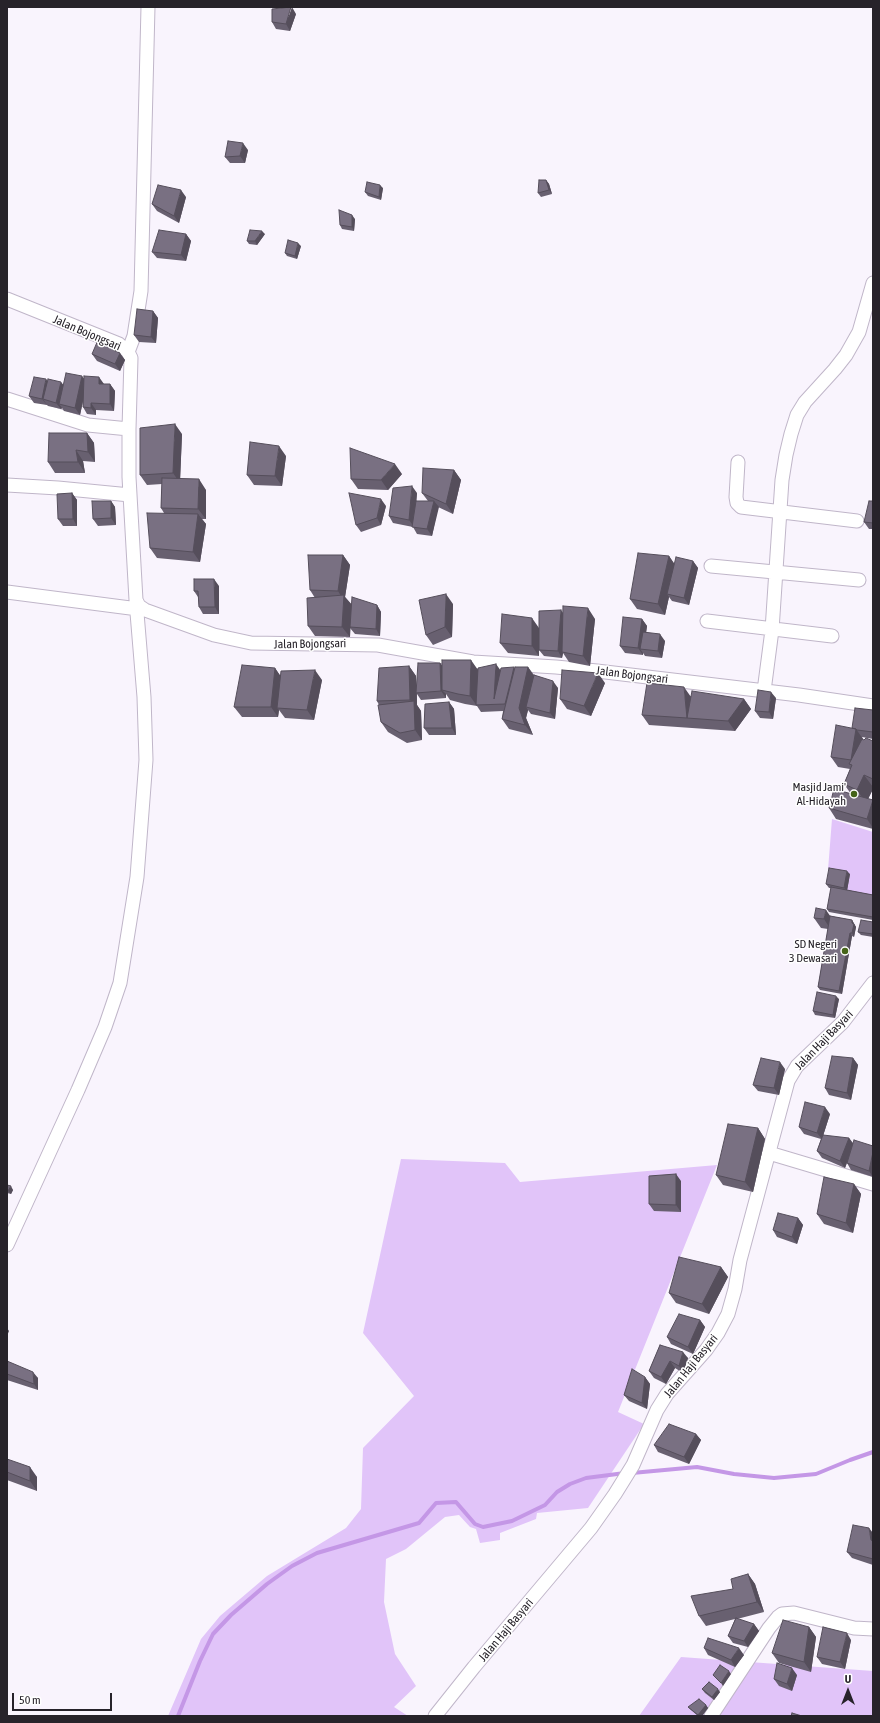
<!DOCTYPE html>
<style>
body{margin:0}
#map{position:relative;width:880px;height:1723px;overflow:hidden;background:#f9f4fd;font-family:"Asap Condensed",sans-serif}
canvas{display:block}
.frame{position:absolute;inset:0;border:8px solid #27232a;pointer-events:none}
.north{position:absolute;left:828px;top:1671px;width:40px;height:40px;-webkit-text-stroke:3px #fff;paint-order:stroke;rotate:0deg;font-size:11px;font-weight:700;line-height:16px;text-align:center;color:#27232a}
.north::after{content:'';display:block;margin:auto;width:14px;height:18px;background:#27232a;clip-path:polygon(50% 0,100% 100%,50% 72%,0 100%)}
.scale{position:absolute;left:12px;top:1693px;width:100px;height:18px;box-sizing:border-box;border:2px solid #27232a;border-top:0;padding-left:5px;font-size:12px;line-height:14px;white-space:nowrap;color:#27232a;-webkit-text-stroke:3px #fff;paint-order:stroke}
</style>
<div id="map">
<canvas width="880" height="1723"></canvas>
<div class="frame"></div>
<div class="north">U</div>
<div class="scale">50 m</div>
</div>
<script>
const c = document.querySelector('canvas').getContext('2d');
c.lineJoin = 'round';
function fill(path, color) { c.fillStyle = color; c.fill(path, 'evenodd'); }
const poly = rows => new Path2D(rows.map(r => 'M' + r).join(''));
function stroke(path, color, width, dash) { c.strokeStyle = color; c.lineWidth = width; c.lineCap = dash ? 'butt' : 'round'; c.setLineDash(dash || []); c.stroke(path); }
function write(font, color, halo, rows, align = 'center') {
  c.font = font + ' "Asap Condensed",sans-serif'; c.lineWidth = 3; c.setLineDash([]); c.textBaseline = 'middle'; c.strokeStyle = halo; c.fillStyle = color; for (const [text, x, y, turn = 0] of rows) {
    c.save(); c.translate(x, y); c.rotate((+turn || 0) * Math.PI / 180); c.textAlign = isNaN(turn) ? turn : align; if (halo) c.strokeText(text, 0, 0); c.fillText(text, 0, 0); c.restore();
  }
}
fill(poly([
 [832,819,873,832,873,898,846,893,850,874,828,870],
 [401,1159,505,1163,520,1182,717,1165,618,1412,644,1424,588,1508,537,1513,536,1519,500,1533,500,1540,480,1543,476,1529,470,1527,459,1515,445,1517,406,1549,386,1559,384,1602,395,1654,416,1686,394,1707,408,1716,168,1716,201,1639,220,1616,267,1576,346,1528,361,1509,363,1448,414,1396,363,1333],
 [681,1657,873,1671,873,1716,639,1716]
]), '#e1c4f9');
stroke(poly([
 [632,1473,697,1467,734,1474,774,1478,816,1474,850,1460,873,1452],
 [178,1716,200,1661,213,1634,231,1615,267,1584,292,1566,317,1553,419,1523,436,1503,456,1502,475,1524,483,1527,512,1521,545,1505,557,1492,570,1484,586,1478,625,1473]
]), '#c497e6', 4);
const street = poly([
 [7,299,119,344,128,352,131,358,129,429,129,477,136,600,139,606,145,610,214,635,251,643,378,645,473,662,556,667,597,671,799,695,873,706],
 [128,352,134,336,141,291,148,7],
 [7,399,88,425,129,429],
 [738,462,736,497,737,503,741,507,857,521],
 [7,485,58,488,130,495],
 [711,566,859,580],
 [7,592,138,609],
 [707,621,832,636],
 [764,691,772,630,782,480,786,455,791,434,797,415,805,402,835,369,846,355,859,332,873,283],
 [769,1153,873,1184],
 [7,1245,78,1090,105,1027,120,983,137,877,146,760,144,697,137,613,139,606],
 [435,1716,474,1667,591,1528,615,1494,633,1465,657,1410,667,1394,706,1350,718,1333,728,1314,735,1289,740,1260,788,1081,797,1066,843,1022,873,983],
 [711,1716,769,1628,778,1617,782,1614,794,1613,854,1628,873,1629]
]);
stroke(street, '#c0b6c9', 15);
stroke(street, '#fff', 13);
fill(poly([
 [296,14,290,31,276,29,272,22],
 [248,150,245,163,230,163,225,157],
 [546,180,549,184,552,194,541,197,538,193],
 [383,188,381,200,368,196,365,192],
 [186,197,179,223,157,211,152,204],
 [355,219,354,231,342,229,340,225],
 [186,234,191,241,186,261,157,258,152,252],
 [265,234,257,245,249,244,247,241],
 [301,246,297,259,287,256,285,253],
 [153,311,158,318,156,343,139,342,134,335],
 [118,352,125,360,120,371,97,361,92,354],
 [84,378,104,384,110,384,115,391,114,411,96,410,96,415,87,414,83,407,83,401,80,415,64,411,62,408,61,409,48,406,47,405,34,403,29,396,48,381,63,385],
 [87,433,94,443,95,462,83,461,85,473,55,473,48,462],
 [182,434,180,479,206,490,206,519,202,519,206,524,200,562,157,558,150,548,164,513,161,508,162,484,147,485,140,475],
 [286,456,282,486,254,485,247,475],
 [454,470,461,480,453,514,438,507,432,536,417,534,413,527,393,523,389,516,417,493,416,504,428,501,422,493],
 [402,474,388,490,358,489,351,479],
 [72,493,77,500,77,526,63,526,58,519],
 [111,501,115,507,116,525,98,526,93,519],
 [873,501,873,529,869,529,864,522],
 [386,506,381,525,361,532,356,525],
 [343,555,350,565,345,597,352,605,377,605,381,612,380,636,355,634,350,628,350,637,315,636,308,626,315,598,310,590],
 [669,556,674,564,693,561,698,568,689,605,672,601,669,597,665,615,637,609,630,599],
 [219,586,219,614,203,614,199,607,198,597,194,591],
 [453,604,452,637,433,645,426,635],
 [563,613,595,619,590,666,569,662,563,653,562,658,544,656,539,650,539,636,539,656,508,653,500,643,539,628],
 [642,619,647,626,646,632,665,641,662,658,645,656,643,653,643,655,625,653,620,646],
 [440,663,442,665,478,669,500,670,528,667,534,675,558,688,555,719,531,714,528,710,526,718,533,735,509,729,502,719,503,711,481,712,477,706,465,704,450,700,446,694,446,698,421,700,417,694,417,705,421,711,422,740,407,743,388,732,381,722,379,705,377,701,409,666,416,676,416,686],
 [275,668,280,676,322,680,314,720,285,718,279,710,278,717,242,717,234,707],
 [605,683,591,716,567,709,560,699],
 [691,696,744,699,751,709,735,731,649,725,642,715],
 [776,698,773,719,760,718,755,711],
 [449,702,454,709,456,735,429,735,424,728],
 [873,710,873,739,862,737,863,739,863,740,864,740,873,741,873,789,868,799,873,801,873,829,836,819,829,808,851,794,844,784,850,769,838,767,831,757,852,728],
 [850,874,847,890,873,895,873,920,829,912,827,909,831,888,829,888,826,884],
 [830,916,852,920,856,927,854,937,852,936,842,994,820,990,818,987,828,929,821,928,814,918],
 [873,922,873,937,861,935,858,932],
 [839,999,835,1018,815,1015,813,1011],
 [853,1058,858,1065,851,1100,829,1095,825,1088],
 [785,1069,779,1095,758,1091,753,1085],
 [830,1114,822,1139,849,1138,853,1143,873,1146,873,1177,851,1170,847,1163,845,1168,822,1158,817,1151,821,1139,804,1134,799,1127],
 [758,1128,765,1139,753,1192,723,1185,716,1175],
 [681,1181,681,1212,654,1211,649,1204],
 [854,1184,861,1194,853,1233,824,1224,817,1214],
 [7,1185,13,1190,11,1194,7,1193],
 [798,1218,803,1225,797,1244,777,1237,773,1230],
 [721,1267,728,1277,709,1314,676,1303,669,1293],
 [700,1320,705,1327,693,1354,671,1344,667,1337],
 [660,1345,688,1358,683,1373,675,1368,666,1384,654,1378,649,1371],
 [7,1361,38,1378,38,1390,7,1380],
 [645,1377,650,1384,647,1409,629,1401,624,1395],
 [696,1434,701,1440,689,1464,658,1452,654,1445],
 [7,1459,37,1477,37,1491,7,1480],
 [873,1533,873,1565,852,1558,847,1552],
 [748,1574,755,1584,764,1612,737,1619,754,1624,759,1631,748,1647,733,1643,728,1636,735,1619,706,1626,699,1616,733,1589],
 [809,1627,816,1637,811,1672,779,1663,772,1653],
 [851,1640,845,1669,822,1664,817,1657],
 [704,1648,744,1655,735,1667,708,1655],
 [797,1675,792,1691,779,1686,774,1679],
 [702,1689,720,1692,714,1700,705,1693],
 [706,1705,708,1708,702,1716,698,1716,691,1710,688,1707]
]), '#686070');
fill(poly([
 [292,7,296,14,290,31,286,24],
 [243,143,248,150,245,163,240,156],
 [546,180,549,184,552,194,549,190],
 [380,185,383,188,381,200,379,197],
 [181,190,186,197,179,223,174,216],
 [352,215,355,219,354,231,352,227],
 [262,231,265,234,257,245,255,241],
 [186,234,191,241,186,261,181,255],
 [298,243,301,246,297,259,295,256],
 [153,311,158,318,156,343,151,337],
 [114,346,119,353,113,350],
 [120,353,125,360,120,371,115,364],
 [82,376,87,383,80,415,75,408],
 [99,377,104,384,99,384],
 [46,379,51,386,43,399,47,405,42,399],
 [61,382,66,388,59,404,62,408,61,409,56,403],
 [110,384,115,391,114,411,110,404],
 [91,403,96,410,96,415,91,408],
 [175,424,182,434,180,483,173,473],
 [87,433,94,443,95,462,88,452],
 [279,446,286,456,282,486,275,476],
 [76,450,83,461,85,473,78,462],
 [395,464,402,474,388,490,381,480],
 [454,470,461,480,453,514,446,504],
 [199,479,206,490,206,519,198,509],
 [412,486,417,493,414,527,409,520],
 [72,493,77,500,77,526,73,519],
 [381,499,386,506,381,525,377,518],
 [111,501,115,507,116,525,111,518],
 [434,501,439,507,432,536,427,529],
 [198,514,206,524,200,562,193,552],
 [343,555,350,565,345,597,352,605,350,637,342,627,344,601,338,591],
 [669,556,676,566,667,594,669,597,665,615,658,604],
 [693,561,698,568,689,605,684,598],
 [214,579,219,586,219,614,215,607],
 [446,594,453,604,452,637,445,627],
 [377,605,381,612,380,636,376,629],
 [588,608,595,619,590,666,583,656],
 [561,610,566,617,562,652,563,653,562,658,558,651],
 [532,618,539,628,539,656,532,646],
 [642,619,647,626,644,649,640,649,643,653,643,655,638,648],
 [660,634,665,641,662,658,658,651],
 [471,660,478,670,477,706,470,696],
 [440,663,445,670,442,690,446,694,446,698,441,691],
 [496,664,501,671,494,699],
 [409,666,416,676,417,705,421,711,422,740,415,730,414,706,410,700],
 [528,667,535,678,526,707,528,710,526,718,533,735,525,725,519,708],
 [275,668,282,678,277,708,279,710,278,717,271,707],
 [315,670,322,680,314,720,307,710],
 [598,673,605,683,591,716,584,706],
 [553,681,558,688,555,719,550,713],
 [684,687,691,697,687,718,694,728,687,718],
 [771,692,776,698,773,719,769,712],
 [744,699,751,709,735,731,728,721],
 [449,702,454,709,456,735,452,728],
 [856,729,863,739,858,770,851,760],
 [864,775,873,787,873,789,866,803,857,790],
 [873,800,873,828,867,819],
 [847,871,850,874,847,891,844,888],
 [826,910,833,920,831,930,824,919],
 [852,920,856,927,854,937,852,933],
 [850,933,852,936,842,994,839,991],
 [836,996,839,999,835,1018,833,1015],
 [853,1058,858,1065,851,1100,847,1093],
 [780,1062,785,1069,779,1095,774,1088],
 [825,1107,830,1114,822,1139,817,1133],
 [758,1128,765,1139,753,1192,745,1182],
 [849,1138,853,1144,845,1168,840,1161],
 [873,1152,873,1177,869,1171],
 [676,1174,681,1181,681,1212,676,1205],
 [854,1184,861,1194,853,1233,846,1223],
 [11,1186,13,1190,11,1194,8,1191],
 [798,1218,803,1225,797,1244,792,1237],
 [721,1267,728,1277,709,1314,702,1304],
 [700,1320,705,1327,693,1354,688,1347],
 [7,1328,9,1331,7,1336],
 [683,1352,688,1358,683,1373,679,1366],
 [670,1361,675,1368,666,1384,661,1377],
 [33,1372,38,1378,38,1390,34,1384],
 [645,1377,650,1384,647,1409,642,1403],
 [696,1434,701,1440,689,1464,684,1457],
 [30,1467,37,1477,37,1491,30,1481],
 [869,1528,873,1533,873,1543,871,1540],
 [748,1574,755,1584,764,1612,757,1602],
 [754,1624,759,1631,748,1647,744,1641],
 [809,1627,816,1637,811,1672,804,1662],
 [847,1633,851,1640,845,1669,840,1662],
 [739,1648,744,1655,735,1667,731,1660],
 [792,1668,797,1675,792,1691,787,1684],
 [729,1671,731,1674,723,1686,721,1683],
 [718,1689,720,1692,714,1700,712,1697],
 [706,1705,708,1708,702,1716,699,1716,698,1715]
]), '#554e5b');
const building = poly([
 [291,7,286,24,272,22,272,9,291,7],
 [228,141,243,143,240,156,225,157,228,141],
 [539,180,546,180,549,190,538,193,539,180],
 [367,182,380,185,379,197,365,192,367,182],
 [158,185,181,190,174,216,152,204,158,185],
 [339,210,352,215,352,227,340,225,339,210],
 [159,230,186,234,181,255,152,252,159,230],
 [250,230,262,231,255,241,247,241,250,230],
 [288,240,298,243,295,256,285,253,288,240],
 [137,309,153,311,151,337,134,335,137,309],
 [98,340,114,346,113,350,120,353,115,364,92,354,98,340],
 [66,373,82,376,75,408,59,404,66,373],
 [84,376,99,377,99,384,110,384,110,404,91,403,91,408,83,407,84,376],
 [34,377,46,379,42,399,29,396,34,377],
 [48,379,61,382,56,403,43,399,48,379],
 [175,424,173,473,140,475,140,428,175,424],
 [49,433,87,433,88,452,76,450,78,462,48,462,49,433],
 [250,442,279,446,275,476,247,475,250,442],
 [350,448,395,464,381,480,351,479,350,448],
 [423,468,454,470,446,504,422,493,423,468],
 [162,478,199,479,198,509,161,508,162,478],
 [412,486,409,520,389,516,393,488,412,486],
 [72,493,73,519,58,519,57,494,72,493],
 [349,493,381,499,377,518,356,525,349,493],
 [92,501,111,501,111,518,93,519,92,501],
 [416,501,434,501,427,529,412,527,416,501],
 [869,501,873,501,873,523,864,522,869,501],
 [147,513,198,514,193,552,150,548,147,513],
 [638,553,669,556,658,604,630,599,638,553],
 [308,555,343,555,338,591,310,590,308,555],
 [676,557,693,561,684,598,667,594,676,557],
 [194,579,214,579,215,607,199,607,198,591,194,591,194,579],
 [446,594,445,627,426,635,419,600,446,594],
 [344,595,342,627,308,626,307,598,344,595],
 [352,597,377,605,376,629,350,627,352,597],
 [563,606,588,608,583,656,562,652,563,606],
 [561,610,558,651,539,650,539,611,561,610],
 [502,614,532,618,532,646,500,643,502,614],
 [623,617,642,619,638,648,620,646,623,617],
 [643,632,660,634,658,651,640,649,643,632],
 [442,660,471,660,470,696,458,694,442,690,442,660],
 [418,663,440,663,441,691,416,693,418,663],
 [496,664,494,699,501,668,514,667,511,680,505,704,476,705,478,668,496,664],
 [242,665,275,668,271,707,234,707,242,665],
 [409,666,410,700,377,701,379,668,409,666],
 [515,667,528,667,519,708,525,725,502,719,515,667],
 [315,670,307,710,277,708,281,671,315,670],
 [562,670,598,673,584,706,560,699,562,670],
 [534,675,553,681,550,713,526,707,534,675],
 [647,683,684,687,687,718,642,715,647,683],
 [758,690,771,692,769,712,755,711,758,690],
 [692,691,744,699,728,721,687,718,692,691],
 [414,701,415,730,400,733,381,722,378,705,414,701],
 [449,702,452,728,424,728,425,704,449,702],
 [855,708,873,710,873,732,857,730,856,729,852,728,855,708],
 [836,725,856,729,851,760,831,757,836,725],
 [866,738,873,741,873,779,864,775,857,790,844,784,852,765,849,764,862,739,864,740,866,738],
 [834,789,873,800,867,819,829,808,834,789],
 [829,868,847,871,844,888,826,884,829,868],
 [831,887,873,895,873,917,827,909,831,887],
 [816,908,826,910,824,919,814,918,816,908],
 [830,916,852,920,852,923,854,924,852,933,850,933,839,991,818,987,830,916],
 [861,920,873,922,873,934,858,932,861,920],
 [817,992,836,996,833,1015,813,1011,817,992],
 [832,1056,853,1058,847,1093,825,1088,832,1056],
 [761,1058,780,1062,774,1088,753,1085,761,1058],
 [805,1102,825,1107,817,1133,799,1127,805,1102],
 [728,1124,758,1128,745,1182,716,1175,728,1124],
 [823,1135,849,1138,840,1161,817,1151,823,1135],
 [854,1140,873,1146,873,1152,869,1171,847,1163,854,1140],
 [676,1174,676,1205,649,1204,649,1176,676,1174],
 [824,1177,854,1184,846,1223,817,1214,824,1177],
 [7,1185,11,1186,8,1191,7,1190,7,1185],
 [778,1213,798,1218,792,1237,773,1230,778,1213],
 [679,1257,721,1267,702,1304,669,1293,679,1257],
 [679,1314,700,1320,688,1347,667,1337,679,1314],
 [660,1345,683,1352,679,1366,670,1361,661,1377,649,1371,660,1345],
 [7,1361,33,1372,34,1384,7,1374,7,1361],
 [632,1369,645,1377,642,1403,624,1395,632,1369],
 [669,1424,696,1434,684,1457,654,1445,669,1424],
 [7,1459,30,1467,30,1481,7,1472,7,1459],
 [853,1525,869,1528,871,1540,873,1541,873,1559,847,1552,853,1525],
 [748,1574,757,1602,699,1616,691,1596,733,1589,731,1579,748,1574],
 [736,1618,754,1624,744,1641,728,1636,736,1618],
 [783,1620,809,1627,804,1662,772,1653,783,1620],
 [823,1627,847,1633,840,1662,817,1657,823,1627],
 [708,1638,739,1648,731,1660,704,1648,708,1638],
 [777,1663,792,1668,787,1684,774,1679,777,1663],
 [720,1665,729,1671,721,1683,713,1675,720,1665],
 [709,1682,718,1689,712,1697,702,1689,709,1682],
 [699,1699,706,1705,698,1715,688,1707,699,1699],
 [792,1713,802,1716,791,1716,792,1713]
]);
fill(building, '#797082');
stroke(building, '#554e5b', 1);
for (const [x, y, r, color] of [
 [854,794,4,"#456418"],
 [845,951,4,"#456418"]
]) { const dot = new Path2D(); dot.arc(x, y, r, 0, 2 * Math.PI); c.fillStyle = color; c.fill(dot); stroke(dot, '#fff', 1.5); }
write('12px', '#27232a', '#fff', [
 ["Jalan Bojongsari",87,333,23],
 ["Jalan Bojongsari",310,644,-1],
 ["Jalan Bojongsari",632,675,7],
 ["Jalan Haji Basyari",824,1040,-46],
 ["Jalan Haji Basyari",691,1366,-51],
 ["Jalan Haji Basyari",506,1630,-50]
]);
write('12px', '#27232a', '#fff', [
 ["Masjid Jami'",846,787],
 ["Al-Hidayah",846,801],
 ["SD Negeri",837,944],
 ["3 Dewasari",837,958]
], 'right');
</script>
